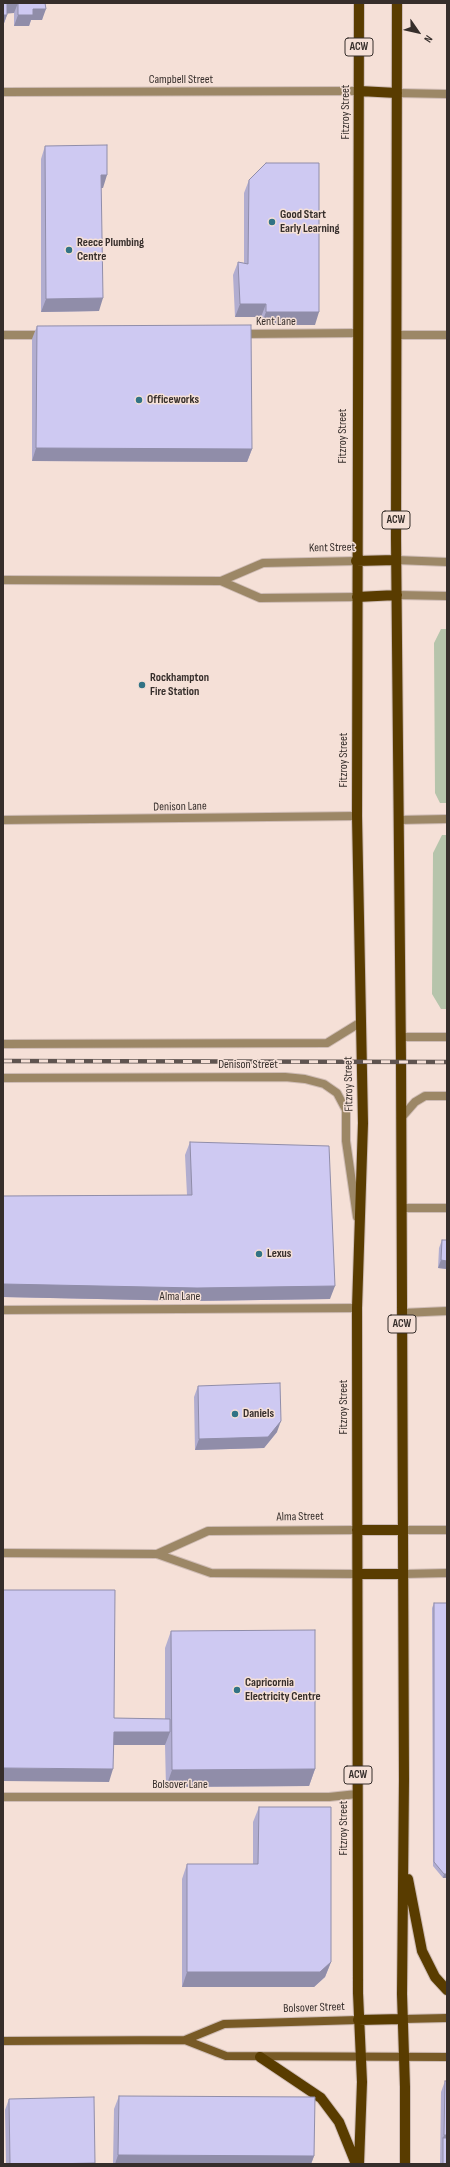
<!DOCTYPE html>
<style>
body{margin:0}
#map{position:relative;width:450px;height:2167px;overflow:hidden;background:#f5e0d7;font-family:"Sofia Sans Condensed",sans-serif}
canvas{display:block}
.frame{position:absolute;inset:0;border:4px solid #362e2b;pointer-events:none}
.north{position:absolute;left:398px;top:12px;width:40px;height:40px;-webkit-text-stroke:3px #f5e0d7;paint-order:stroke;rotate:124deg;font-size:11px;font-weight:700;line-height:16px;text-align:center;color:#362e2b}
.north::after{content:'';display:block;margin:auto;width:14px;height:18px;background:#362e2b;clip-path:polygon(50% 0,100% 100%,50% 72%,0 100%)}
</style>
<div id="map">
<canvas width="450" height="2167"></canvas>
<div class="frame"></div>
<div class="north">N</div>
</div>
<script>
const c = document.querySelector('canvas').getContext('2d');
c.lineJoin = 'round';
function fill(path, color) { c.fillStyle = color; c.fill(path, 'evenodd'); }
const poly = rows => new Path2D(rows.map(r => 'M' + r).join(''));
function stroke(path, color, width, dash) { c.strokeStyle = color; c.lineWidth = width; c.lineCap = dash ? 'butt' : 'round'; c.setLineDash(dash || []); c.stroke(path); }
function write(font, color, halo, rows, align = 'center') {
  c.font = font + ' "Sofia Sans Condensed",sans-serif'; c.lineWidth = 3; c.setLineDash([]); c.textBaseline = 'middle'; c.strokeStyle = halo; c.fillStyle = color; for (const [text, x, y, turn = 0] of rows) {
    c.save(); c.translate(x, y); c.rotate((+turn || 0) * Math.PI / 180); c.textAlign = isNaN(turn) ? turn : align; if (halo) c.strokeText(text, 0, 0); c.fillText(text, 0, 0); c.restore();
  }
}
fill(poly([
 [441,629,447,629,447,803,440,803,435,793,434,643],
 [442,835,447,835,447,1009,441,1009,432,994,433,853]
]), '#b6c4ab');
const service = poly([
 [242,334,357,333],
 [3,335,44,335],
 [396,335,447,335],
 [3,820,357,816],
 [398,820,447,819],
 [402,1208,447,1208],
 [3,1310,357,1308],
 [402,1313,447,1311],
 [3,1797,329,1797,357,1794]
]);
const minor = poly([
 [3,92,359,91],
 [397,93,447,94],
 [396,560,447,562],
 [3,580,221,581,260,598,357,597],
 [221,581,263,563,356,561],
 [397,595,447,596],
 [401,1037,447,1037],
 [3,1044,327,1043,361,1022],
 [3,1078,285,1077,305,1079,324,1084,337,1093,346,1110,346,1141,357,1217],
 [401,1118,415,1102,425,1096,447,1096],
 [402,1530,447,1530],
 [3,1553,157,1554,211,1573,358,1574],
 [157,1554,208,1531,357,1530],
 [402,1574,447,1573]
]);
const secondary = poly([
 [403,2019,447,2018],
 [185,2040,224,2024,358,2020],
 [3,2041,185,2040,226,2056,447,2057]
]);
const primary = poly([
 [359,3,357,816,363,1123,357,1308,358,1993,362,2082,359,2164],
 [397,3,396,538,401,1061,404,1779,402,1994,405,2087,405,2164],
 [359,91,397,93],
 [356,561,396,560],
 [357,597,397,595],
 [357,1530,402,1530],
 [358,1574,402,1574],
 [408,1879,422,1951,435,1977,447,1990],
 [358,2020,403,2019],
 [260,2057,321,2098,339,2122,356,2164]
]);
stroke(service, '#cfbcb5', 10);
stroke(minor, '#cfbcb5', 10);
stroke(secondary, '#cfbcb5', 10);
stroke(primary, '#cfbcb5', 12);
stroke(service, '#9c8766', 8);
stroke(minor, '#9c8766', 8);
stroke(secondary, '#785a26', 8);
stroke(primary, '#593c00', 10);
const rail = poly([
 [3,1061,447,1062]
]);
stroke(rail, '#5f5450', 4.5);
stroke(rail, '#f5e0d7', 3, [9]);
fill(poly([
 [3,3,45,3,42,20,31,20,29,26,14,26,14,13,7,13,7,15,3,26],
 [45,146,103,188,101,188,99,311,41,312,41,159],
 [249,180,315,325,261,325,261,317,235,317,233,275,238,262,244,263,244,193],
 [37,326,252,449,247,462,32,461,32,339],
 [190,1142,330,1299,192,1301,3,1297,3,1196,187,1195,185,1155],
 [442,1240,447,1240,447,1269,438,1268,439,1248],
 [198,1386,277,1432,264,1448,195,1450,194,1397],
 [434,1603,447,1603,447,1878,443,1878,433,1866,432,1608],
 [171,1631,315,1769,309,1786,166,1787,165,1745,113,1745,109,1782,114,1718,165,1719,165,1648],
 [259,1807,331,1962,325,1977,314,1987,182,1987,182,1879,187,1864,253,1864,253,1822],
 [445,2081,447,2164,440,2164,441,2092],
 [119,2096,314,2156,311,2164,113,2164,114,2109],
 [9,2099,95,2163,95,2164,6,2164,5,2110]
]), '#b1add0');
fill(poly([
 [7,3,18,3,14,13,3,14],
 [33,9,46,9,42,20,31,20,29,26,14,26,18,15],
 [3,15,7,15,3,26],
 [101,175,107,175,103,188,96,188],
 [103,298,99,311,41,312,46,299],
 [240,304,266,304,261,317,235,317],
 [266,312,319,312,315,325,261,325],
 [36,448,252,449,247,462,32,461],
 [441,1260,447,1261,447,1269,438,1268],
 [3,1284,335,1286,330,1299,192,1301,3,1297],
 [281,1421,277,1432,264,1448,195,1450,199,1439],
 [114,1732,170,1732,165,1745,109,1745],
 [3,1768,113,1769,109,1782,3,1781],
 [315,1769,309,1786,166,1787,172,1770],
 [444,1874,447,1874,447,1878,443,1878],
 [331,1962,325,1977,314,1987,182,1987,187,1972],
 [444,2135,447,2135,447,2146,443,2138],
 [118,2155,314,2156,311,2164,115,2164],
 [95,2163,95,2164,49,2164]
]), '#908da9');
const building = poly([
 [3,3,7,3,7,15,3,15,3,3],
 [18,3,45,3,46,9,33,9,33,15,18,15,18,3],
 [107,145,107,175,101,175,103,298,46,299,45,146,107,145],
 [266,163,319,163,319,312,266,312,266,304,240,304,238,262,248,264,249,180,266,163],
 [251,325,252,449,36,448,37,326,251,325],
 [190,1142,329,1146,335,1286,197,1288,3,1284,3,1196,192,1195,190,1142],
 [442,1240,447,1240,447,1261,441,1260,442,1240],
 [280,1383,281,1421,268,1437,199,1439,198,1386,280,1383],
 [3,1590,115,1590,114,1718,170,1719,170,1732,114,1732,113,1769,3,1768,3,1590],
 [434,1603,447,1603,447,1874,444,1874,434,1862,434,1603],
 [315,1630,315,1769,172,1770,171,1631,315,1630],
 [259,1807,331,1807,331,1962,320,1972,187,1972,187,1864,258,1864,259,1807],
 [445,2081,447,2081,447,2135,444,2135,445,2081],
 [119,2096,315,2097,314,2156,118,2155,119,2096],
 [94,2097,95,2163,49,2164,10,2164,9,2099,94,2097],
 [443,2138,447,2138,447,2164,443,2164,443,2138]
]);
fill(building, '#cec9f2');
stroke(building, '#908da9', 1);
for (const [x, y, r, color] of [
 [272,222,4,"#317385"],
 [69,250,4,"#317385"],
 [139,400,4,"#317385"],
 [142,685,4,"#317385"],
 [259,1254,4,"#317385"],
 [235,1414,4,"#317385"],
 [237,1690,4,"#317385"]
]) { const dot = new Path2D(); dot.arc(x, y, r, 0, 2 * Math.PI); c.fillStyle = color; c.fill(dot); stroke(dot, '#f5e0d7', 1.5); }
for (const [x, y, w] of [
 [359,47,28],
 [396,520,28],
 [402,1324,28],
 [358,1775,28]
]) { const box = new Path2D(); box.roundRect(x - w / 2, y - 9, w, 18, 3); c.fillStyle = '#f5e0d7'; c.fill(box); stroke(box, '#362e2b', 1); }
write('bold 11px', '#362e2b', null, [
 ["ACW",359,47],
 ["ACW",396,520],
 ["ACW",402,1324],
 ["ACW",358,1775]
]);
write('12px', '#362e2b', '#f5e0d7', [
 ["Campbell Street",181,80],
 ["Fitzroy Street",346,112,-90],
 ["Kent Lane",276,322],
 ["Fitzroy Street",343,436,-90],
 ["Kent Street",332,548,-1],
 ["Fitzroy Street",344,760,-90],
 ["Denison Lane",180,807,-1],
 ["Denison Street",248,1065],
 ["Fitzroy Street",349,1084,-91],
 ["Alma Lane",180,1297],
 ["Fitzroy Street",344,1407,-90],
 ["Alma Street",300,1517,-1],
 ["Bolsover Lane",180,1785],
 ["Fitzroy Street",344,1828,-90],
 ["Bolsover Street",314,2008,-2]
]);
write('bold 12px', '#362e2b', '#f5e0d7', [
 ["Good Start",280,215],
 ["Early Learning",280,229],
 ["Reece Plumbing",77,243],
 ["Centre",77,257],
 ["Officeworks",147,400],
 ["Rockhampton",150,678],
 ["Fire Station",150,692],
 ["Lexus",267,1254],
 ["Daniels",243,1414],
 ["Capricornia",245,1683],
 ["Electricity Centre",245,1697]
], 'left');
</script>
